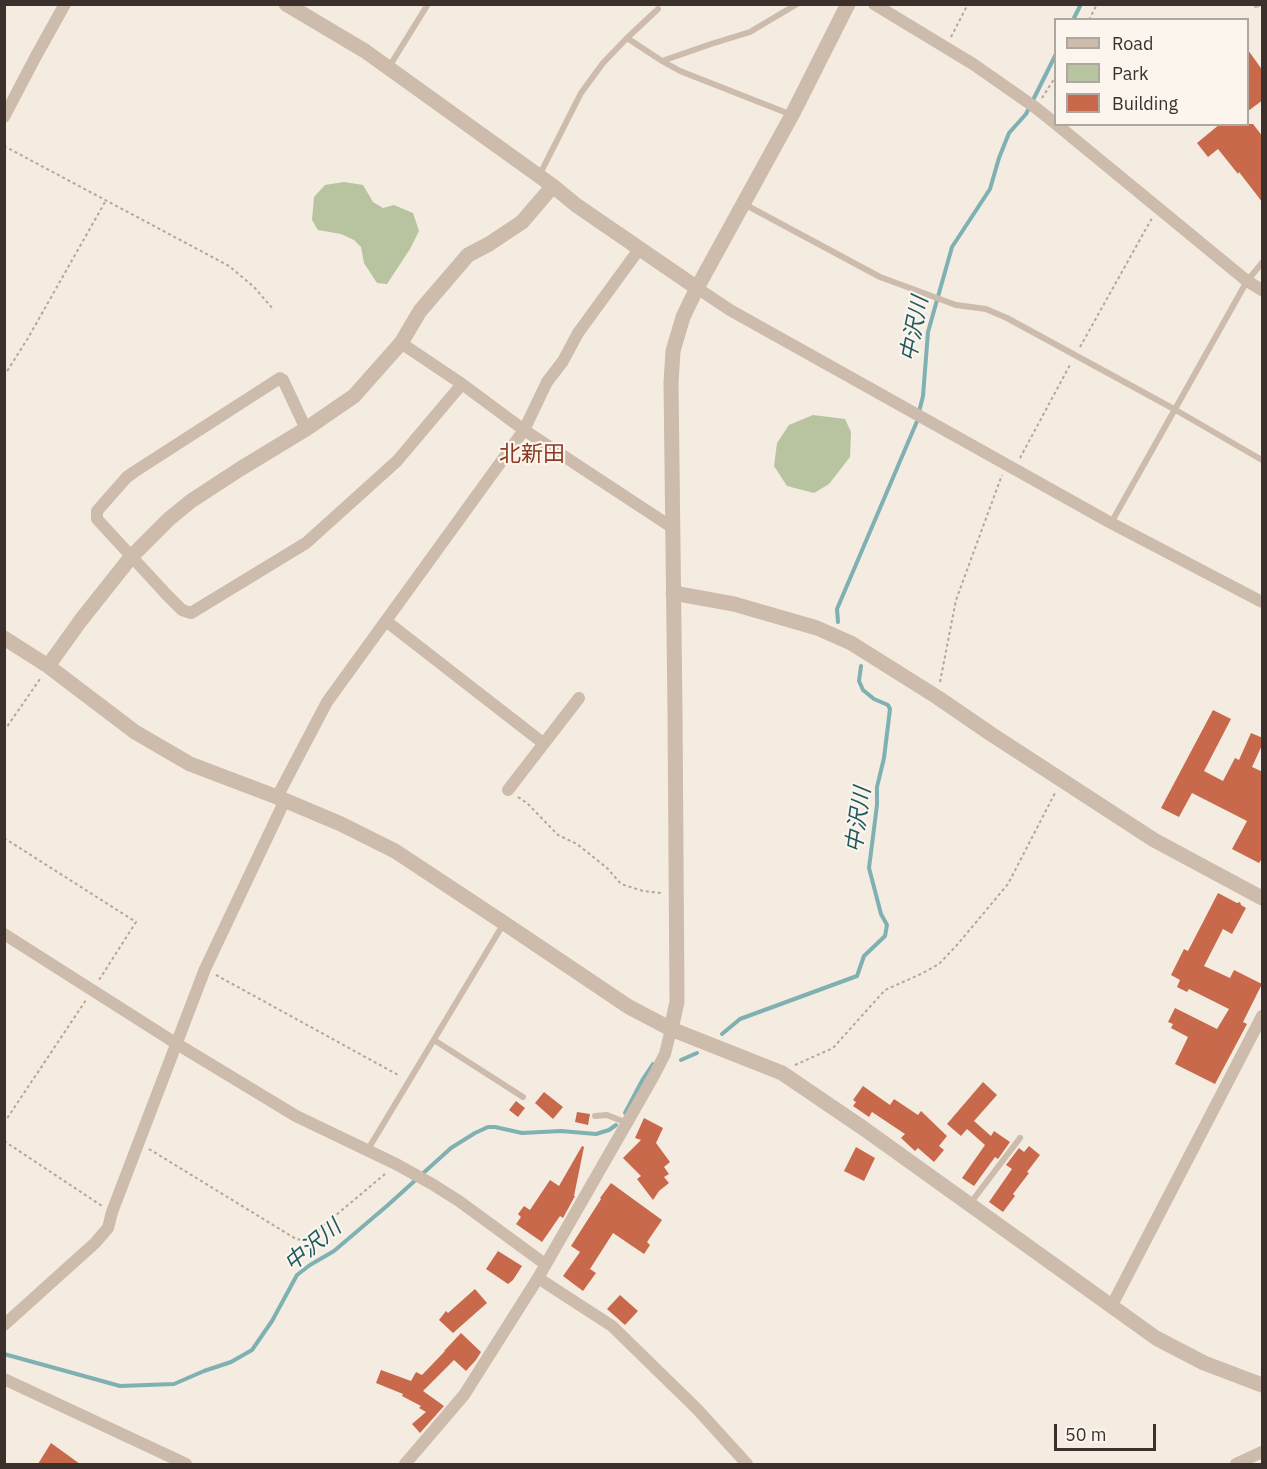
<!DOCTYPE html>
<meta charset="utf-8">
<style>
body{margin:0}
#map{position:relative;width:1267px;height:1469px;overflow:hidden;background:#f4ebe1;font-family:"IBM Plex Sans",sans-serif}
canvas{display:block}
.frame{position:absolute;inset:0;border:6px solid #3b302b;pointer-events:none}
.legend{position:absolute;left:1054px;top:18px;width:195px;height:108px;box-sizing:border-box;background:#fbf5ee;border:2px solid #aea6a0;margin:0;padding:8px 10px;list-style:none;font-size:18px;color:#3b302b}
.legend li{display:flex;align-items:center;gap:12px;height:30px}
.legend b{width:30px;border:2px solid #aea6a0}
.scale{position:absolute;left:1054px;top:1424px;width:102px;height:27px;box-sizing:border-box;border:3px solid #3b302b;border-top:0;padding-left:8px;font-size:18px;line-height:21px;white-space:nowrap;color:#3b302b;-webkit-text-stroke:4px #fbf5ee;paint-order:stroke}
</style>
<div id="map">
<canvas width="1267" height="1469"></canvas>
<div class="frame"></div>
<ul class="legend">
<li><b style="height:8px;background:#cdbbac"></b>Road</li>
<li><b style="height:16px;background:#b8c4a0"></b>Park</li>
<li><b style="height:16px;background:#c8694b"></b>Building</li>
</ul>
<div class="scale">50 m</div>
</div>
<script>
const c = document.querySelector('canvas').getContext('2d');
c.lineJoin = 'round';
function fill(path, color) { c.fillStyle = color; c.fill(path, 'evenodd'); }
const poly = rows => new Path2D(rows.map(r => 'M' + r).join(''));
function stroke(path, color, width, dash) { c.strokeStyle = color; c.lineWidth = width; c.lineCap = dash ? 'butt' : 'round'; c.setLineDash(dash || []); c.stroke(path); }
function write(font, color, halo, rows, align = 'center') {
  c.font = font + ' "IBM Plex Sans","Noto Sans JP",sans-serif'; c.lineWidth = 4.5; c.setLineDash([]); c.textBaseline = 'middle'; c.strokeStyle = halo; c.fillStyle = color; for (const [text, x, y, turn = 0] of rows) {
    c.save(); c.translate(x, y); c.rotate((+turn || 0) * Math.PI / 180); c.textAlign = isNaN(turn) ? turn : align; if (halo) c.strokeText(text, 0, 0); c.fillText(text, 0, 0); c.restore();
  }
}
fill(poly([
 [344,182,363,185,373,202,383,208,394,205,413,213,419,231,410,249,387,284,377,283,364,263,361,247,354,240,341,234,318,230,312,220,314,197,325,185],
 [813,415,845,419,851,432,850,457,829,484,814,493,787,486,774,466,777,443,789,425]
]), '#b8c4a0');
stroke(poly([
 [1073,20,1081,4],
 [919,412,923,396,928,332,952,247,990,189,999,158,1009,133,1026,114,1056,54],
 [838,622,837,609,918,419],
 [722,1034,740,1019,857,976,864,956,885,936,887,925,881,914,869,868,877,805,877,787,884,758,890,709,888,705,874,699,863,690,859,681,861,666],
 [681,1060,697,1053],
 [625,1113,643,1079,653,1064],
 [4,1354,120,1386,174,1384,204,1371,231,1362,252,1350,272,1321,297,1275,310,1265,334,1251,388,1205,451,1148,475,1133,488,1127,495,1127,522,1133,561,1131,596,1134,609,1130,616,1125]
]), '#7fb0b2', 4);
fill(poly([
 [1248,50,1263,71,1263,100,1248,111],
 [1220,124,1253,124,1263,137,1263,203,1239,172,1238,174,1218,149,1208,157,1197,143],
 [1213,710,1231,719,1204,771,1223,781,1235,758,1239,760,1251,733,1263,738,1263,743,1252,767,1263,772,1263,857,1259,863,1232,849,1247,821,1192,793,1179,817,1161,808],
 [1218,893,1237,903,1240,902,1241,905,1246,908,1232,934,1223,929,1204,966,1230,978,1234,970,1262,984,1243,1022,1247,1024,1215,1084,1175,1064,1188,1037,1171,1028,1173,1024,1168,1022,1175,1008,1217,1029,1229,1009,1189,989,1187,992,1177,987,1180,980,1171,975,1184,949,1188,951],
 [983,1082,997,1095,974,1121,991,1136,994,1131,1010,1142,998,1159,995,1157,974,1186,962,1178,985,1145,967,1129,961,1136,947,1124],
 [863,1086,890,1105,894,1099,918,1115,921,1111,947,1136,939,1146,944,1150,934,1162,918,1148,915,1151,901,1138,905,1134,872,1112,869,1117,853,1106,856,1102,853,1100],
 [544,1092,563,1107,553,1119,535,1103],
 [516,1101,525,1108,518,1117,509,1110],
 [577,1112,590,1114,588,1125,575,1122],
 [644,1118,663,1128,656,1143,670,1162,664,1167,669,1174,664,1177,669,1183,659,1191,653,1200,637,1179,641,1176,623,1158,641,1140,635,1138],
 [582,1146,584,1147,574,1196,575,1196,563,1218,560,1216,542,1242,516,1224,521,1217,518,1214,524,1206,530,1210,550,1180,559,1186],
 [1029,1146,1040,1155,1027,1172,1029,1173,1013,1194,1015,1196,1003,1212,989,1202,1012,1169,1006,1165,1019,1148,1024,1152],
 [856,1147,875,1158,864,1181,844,1171],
 [611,1183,662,1220,647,1242,650,1245,644,1254,613,1233,590,1269,596,1273,583,1291,563,1276,580,1252,571,1246,601,1199,600,1198],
 [498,1251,522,1266,513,1280,508,1284,486,1269],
 [475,1289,487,1303,453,1333,439,1320,446,1311,448,1313],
 [620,1295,638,1311,625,1325,607,1309],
 [461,1333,481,1352,476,1360,466,1371,454,1360,423,1391,444,1406,420,1433,412,1424,426,1412,419,1408,421,1406,402,1396,403,1394,376,1383,381,1370,411,1381,416,1372,422,1375,445,1351,444,1351],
 [51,1443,80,1464,38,1464]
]), '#c8694b');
stroke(poly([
 [1089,20,1097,4],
 [951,37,968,4],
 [1042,98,1056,76],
 [4,146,229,266,254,287,273,309],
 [1080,347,1152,218],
 [4,376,28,338,105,202],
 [1020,458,1071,363],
 [940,682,956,600,1002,475],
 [4,731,40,679],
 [518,797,527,803,558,835,577,844,607,868,621,884,643,891,661,893],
 [4,838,136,922,99,980],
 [216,975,400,1076],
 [795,1065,833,1048,885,990,921,974,939,964,957,945,1008,884,1055,793],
 [4,1123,86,1000],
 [4,1141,102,1206],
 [149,1149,296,1239,303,1240,311,1236,385,1174]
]), '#b9a596', 2, [3, 3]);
stroke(poly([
 [1256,5,1258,4],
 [627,38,662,61,680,71,792,115],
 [662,61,711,44,750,32,797,4],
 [389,67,428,4],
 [539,176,581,93,603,63,627,38,658,9],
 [744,204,880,277,956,305,986,309,1007,318,1174,409,1262,460],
 [1111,523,1247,281,1262,263],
 [434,1040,523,1097],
 [595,1116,607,1115,627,1123],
 [367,1151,504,923],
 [969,1205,1020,1138]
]), '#cdbbac', 6);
stroke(poly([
 [874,4,973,64,1036,108,1056,124],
 [4,117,36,56,65,4],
 [1056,124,1247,281,1262,290],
 [697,288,730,310,1111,523,1262,602],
 [401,343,462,384,524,430,673,528],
 [306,429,283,380,280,378,134,472,127,477,97,511,97,519,167,595,182,610,191,613,306,543,397,461,462,384],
 [386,621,543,743],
 [508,790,579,698],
 [277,797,327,702,524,430,547,382,563,361,578,333,640,248],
 [4,934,177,1044,296,1116,396,1164,432,1184,459,1201,545,1264],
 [538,1278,612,1326,697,1409,747,1464],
 [1111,1307,1262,1016],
 [4,1325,95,1243,108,1228,112,1212,205,969,285,800],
 [4,1379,186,1464],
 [405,1464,464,1395,538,1278,652,1079,665,1054,671,1029],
 [1236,1464,1262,1452]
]), '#cdbbac', 12);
stroke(poly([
 [286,4,365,51,553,186,576,205,697,288],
 [673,593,734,604,817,628,851,643,937,697,991,734,1154,840,1262,898],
 [4,638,48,666,135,732,190,764,277,797,341,824,395,851,504,923,629,1007,671,1029,782,1073,863,1128,1156,1338,1204,1363,1262,1385],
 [48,666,81,620,131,557,169,519,191,501,240,469,306,429,354,396,401,343,420,311,468,255,489,244,522,222,553,186],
 [671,1029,677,1002,675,711,671,383,673,351,683,317,697,288,792,115,848,4]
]), '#cdbbac', 15);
write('italic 22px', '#1f5a5e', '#fbf5ee', [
 ["中沢川",915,329,-79],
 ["中沢川",859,820,-82],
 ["中沢川",313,1246,-40]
]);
write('22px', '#8c3b22', '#fbf5ee', [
 ["北新田",532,455]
]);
</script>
